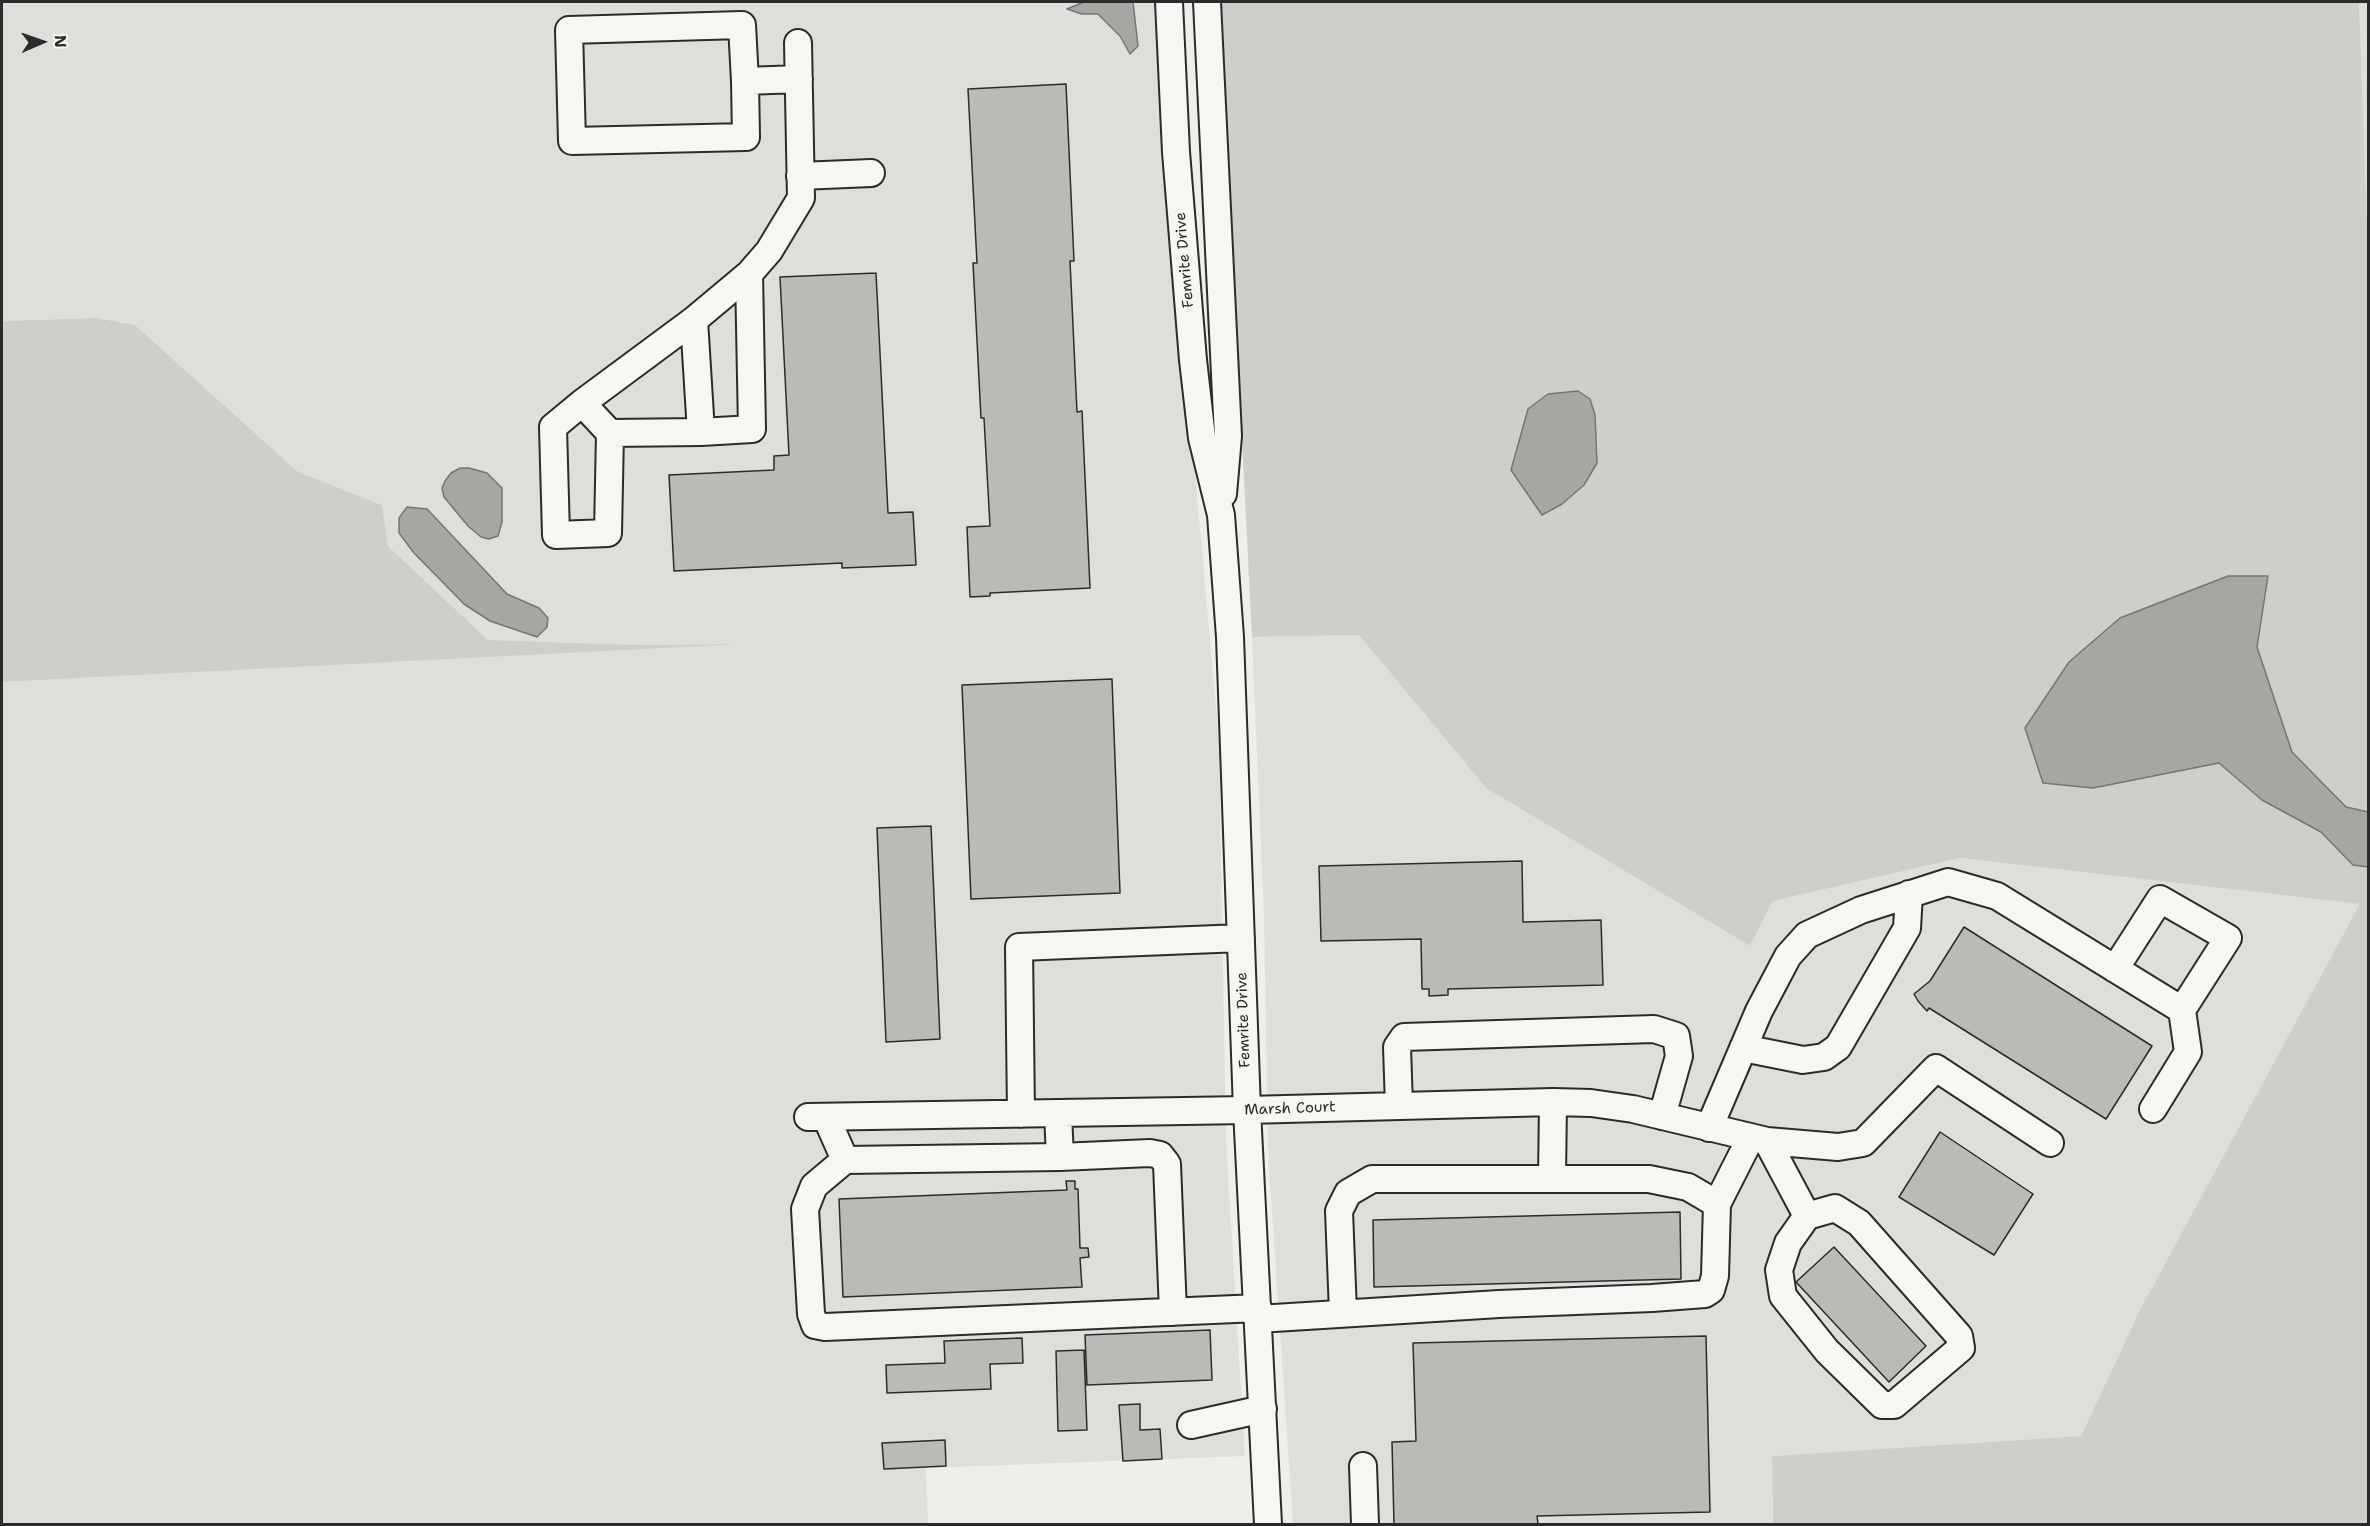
<!DOCTYPE html>
<style>
body{margin:0}
#map{position:relative;width:2370px;height:1526px;overflow:hidden;background:#eeeeea;font-family:"Shantell Sans",sans-serif}
canvas{display:block}
.frame{position:absolute;inset:0;border:3px solid #2b2b2b;pointer-events:none}
.north{position:absolute;left:12px;top:12px;width:60px;height:60px;-webkit-text-stroke:4px #f6f6f2;paint-order:stroke;rotate:88deg;font-size:16px;font-weight:700;line-height:24px;text-align:center;color:#2b2b2b}
.north::after{content:'';display:block;margin:auto;width:21px;height:27px;background:#2b2b2b;clip-path:polygon(50% 0,100% 100%,50% 72%,0 100%)}
</style>
<div id="map">
<canvas width="2370" height="1526"></canvas>
<div class="frame"></div>
<div class="north">N</div>
</div>
<script>
const c = document.querySelector('canvas').getContext('2d');
c.lineJoin = 'round';
function fill(path, color) { c.fillStyle = color; c.fill(path, 'evenodd'); }
const poly = rows => new Path2D(rows.map(r => 'M' + r).join(''));
function stroke(path, color, width, dash) { c.strokeStyle = color; c.lineWidth = width; c.lineCap = dash ? 'butt' : 'round'; c.setLineDash(dash || []); c.stroke(path); }
function write(font, color, halo, rows, align = 'center') {
  c.font = font + ' "Shantell Sans",sans-serif'; c.lineWidth = 4.5; c.setLineDash([]); c.textBaseline = 'middle'; c.strokeStyle = halo; c.fillStyle = color; for (const [text, x, y, turn = 0] of rows) {
    c.save(); c.translate(x, y); c.rotate((+turn || 0) * Math.PI / 180); c.textAlign = isNaN(turn) ? turn : align; if (halo) c.strokeText(text, 0, 0); c.fillText(text, 0, 0); c.restore();
  }
}
fill(poly([
 [2,2,1162,2,1192,438,1219,741,1226,1141,1245,1456,926,1468,928,1524,2,1524,2,682,717,644,643,645,488,640,388,546,382,505,297,471,135,325,97,318,2,321],
 [2359,2,2368,2,2368,251],
 [1359,635,1486,788,1750,946,1773,901,1960,858,2361,904,2140,1310,2081,1436,1772,1456,1773,1524,1293,1524,1268,1153,1264,915,1252,637]
]), '#dededb');
fill(poly([
 [1220,2,2359,2,2368,251,2368,1524,1773,1524,1772,1456,2081,1436,2140,1310,2360,904,1960,858,1773,901,1750,946,1486,788,1359,635,1252,637],
 [97,318,135,325,297,471,382,505,388,546,488,640,643,645,740,644,2,682,2,321]
]), '#cececa');
const water = poly([
 [1084,2,1133,2,1138,46,1130,54,1120,36,1098,14,1082,14,1067,9,1084,2],
 [1578,391,1590,399,1595,415,1597,463,1584,485,1562,504,1542,515,1511,470,1528,409,1548,394,1578,391],
 [460,468,469,468,487,473,502,488,502,522,498,536,489,539,481,537,468,526,444,497,442,488,445,481,451,473,460,468],
 [407,507,427,509,507,594,539,608,548,618,547,627,537,637,490,621,464,604,414,553,399,533,399,518,407,507],
 [2228,576,2268,576,2257,647,2292,752,2346,807,2368,812,2368,867,2353,865,2321,832,2262,800,2219,763,2093,788,2043,783,2025,728,2069,662,2120,618,2228,576]
]);
fill(water, '#a6a6a3');
stroke(water, '#757573', 1.5);
const building = poly([
 [1066,84,1074,261,1070,261,1077,412,1082,411,1090,588,990,593,990,596,970,597,967,527,990,526,984,418,981,418,973,263,977,263,968,89,1066,84],
 [876,273,888,513,913,512,916,565,842,568,842,563,674,571,669,475,774,470,774,456,789,455,780,277,876,273],
 [1112,679,1120,893,971,899,962,685,1112,679],
 [931,826,940,1039,886,1042,877,828,931,826],
 [1522,861,1523,922,1601,920,1603,985,1448,989,1448,995,1429,996,1429,989,1422,989,1421,939,1321,941,1319,866,1522,861],
 [1964,927,2152,1046,2106,1119,1929,1008,1927,1011,1918,1001,1914,994,1930,981,1964,927],
 [1940,1132,2033,1194,1994,1255,1899,1197,1940,1132],
 [1066,1181,1075,1181,1075,1189,1078,1189,1080,1248,1088,1248,1089,1257,1080,1258,1082,1287,843,1297,839,1199,1067,1190,1066,1181],
 [1680,1212,1681,1279,1374,1287,1373,1220,1680,1212],
 [1834,1247,1926,1346,1889,1382,1796,1282,1834,1247],
 [1210,1330,1212,1380,1087,1385,1085,1335,1210,1330],
 [1706,1336,1710,1512,1537,1516,1538,1524,1394,1524,1392,1442,1416,1441,1413,1343,1706,1336],
 [1022,1338,1023,1363,990,1364,991,1389,887,1393,886,1365,945,1363,944,1341,1022,1338],
 [1084,1350,1087,1430,1058,1431,1056,1351,1084,1350],
 [1140,1404,1140,1430,1160,1429,1162,1459,1123,1461,1119,1405,1140,1404],
 [945,1440,946,1466,884,1469,882,1443,945,1440]
]);
fill(building, '#babab7');
stroke(building, '#2b2b2b', 1.5);
const minor = poly([
 [1169,2,1176,152,1193,360,1202,438,1221,515,1230,637,1247,1110,1268,1524],
 [1207,2,1228,436,1223,494],
 [745,81,742,25,569,30,572,141,746,137,745,81,799,79],
 [800,176,871,173],
 [694,320,701,432],
 [582,403,610,433,608,533,556,535,553,427,582,403,694,320,749,274,769,251,801,198,798,43],
 [610,433,701,432,752,429,749,274],
 [2115,969,2160,899,2228,938,2182,1010],
 [1743,1048,1803,1060,1824,1057,1838,1047,1907,928,1909,894],
 [1399,1106,1397,1047,1404,1037,1654,1029,1676,1036,1679,1056,1662,1116],
 [1021,1114,1019,947,1241,938],
 [1058,1114,1060,1157],
 [808,1117,1247,1110,1553,1102,1591,1103,1633,1109,1767,1141,1838,1147,1863,1143,1936,1068,2050,1143],
 [826,1117,845,1160,814,1186,805,1209,811,1314,815,1325,825,1327,1258,1308],
 [1709,1128,1759,1011,1788,956,1807,935,1861,910,1948,882,1997,896,2182,1010,2188,1052,2153,1109],
 [1767,1141,1807,1216,1788,1243,1779,1270,1783,1296,1827,1351,1882,1405,1894,1405,1961,1348,1959,1336,1859,1223,1835,1208,1807,1216],
 [845,1160,1060,1157,1150,1153,1160,1155,1167,1164,1173,1312],
 [1552,1179,1553,1102],
 [1343,1313,1339,1211,1348,1193,1372,1179,1649,1179,1688,1187,1717,1204],
 [1258,1319,1499,1304,1652,1298,1705,1294,1711,1290,1715,1276,1717,1204,1751,1137],
 [1191,1425,1263,1409],
 [1363,1466,1365,1524]
]);
stroke(minor, '#2b2b2b', 30);
stroke(minor, '#f6f6f2', 26);
write('15px', '#2b2b2b', '#f6f6f2', [
 ["Femrite Drive",1185,260,-95],
 ["Femrite Drive",1244,1020,-92],
 ["Marsh Court",1290,1109,-2]
]);
</script>
